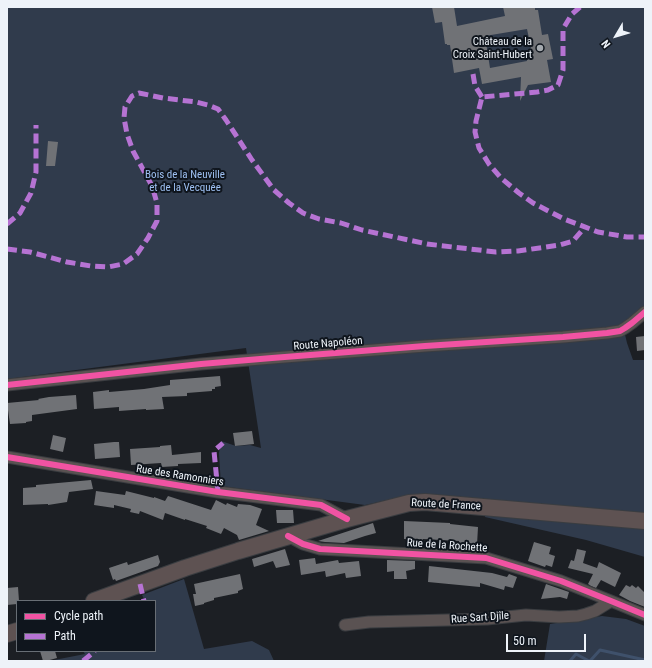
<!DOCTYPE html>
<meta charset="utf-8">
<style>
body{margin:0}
#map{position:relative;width:652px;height:668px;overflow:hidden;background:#1c1f24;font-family:"Roboto Condensed",sans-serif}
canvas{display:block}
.frame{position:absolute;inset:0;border:8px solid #eef3f9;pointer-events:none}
.legend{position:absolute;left:16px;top:600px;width:140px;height:52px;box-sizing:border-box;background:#0f151d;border:1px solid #686e75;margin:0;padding:5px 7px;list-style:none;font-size:12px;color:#eef3f9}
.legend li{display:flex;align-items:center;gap:8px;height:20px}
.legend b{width:20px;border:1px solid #686e75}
.north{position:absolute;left:596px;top:16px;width:40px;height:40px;-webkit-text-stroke:3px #0f151d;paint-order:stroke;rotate:232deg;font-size:11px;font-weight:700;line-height:16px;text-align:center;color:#eef3f9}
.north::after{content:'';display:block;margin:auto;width:14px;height:18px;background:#eef3f9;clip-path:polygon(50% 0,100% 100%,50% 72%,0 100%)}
.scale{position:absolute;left:506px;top:634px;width:80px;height:18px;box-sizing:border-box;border:2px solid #eef3f9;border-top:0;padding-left:5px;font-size:12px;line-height:14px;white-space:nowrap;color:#eef3f9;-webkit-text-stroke:3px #0f151d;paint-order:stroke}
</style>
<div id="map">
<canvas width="652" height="668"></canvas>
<div class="frame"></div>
<ul class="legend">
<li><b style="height:5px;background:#f153a3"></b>Cycle path</li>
<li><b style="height:5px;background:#b673d3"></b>Path</li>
</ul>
<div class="north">N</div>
<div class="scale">50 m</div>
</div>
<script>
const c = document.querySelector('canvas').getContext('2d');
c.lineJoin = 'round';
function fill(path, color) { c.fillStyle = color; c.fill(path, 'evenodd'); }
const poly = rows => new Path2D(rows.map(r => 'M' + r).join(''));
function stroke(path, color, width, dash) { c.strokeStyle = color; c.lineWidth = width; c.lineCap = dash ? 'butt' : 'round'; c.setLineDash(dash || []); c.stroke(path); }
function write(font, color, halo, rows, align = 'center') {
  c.font = font + ' "Roboto Condensed",sans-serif'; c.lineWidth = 4; c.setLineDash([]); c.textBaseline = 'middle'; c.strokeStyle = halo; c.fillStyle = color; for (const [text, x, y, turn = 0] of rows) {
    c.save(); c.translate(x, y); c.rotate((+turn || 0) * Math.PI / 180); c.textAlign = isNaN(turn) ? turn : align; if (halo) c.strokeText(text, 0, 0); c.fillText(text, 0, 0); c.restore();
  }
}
fill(poly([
 [7,7,645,7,645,306,623,326,627,343,633,360,645,360,645,557,586,540,485,517,486,500,419,496,397,498,365,505,221,486,219,453,221,441,236,446,250,445,261,448,246,348,7,379],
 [184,579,204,649,252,641,269,650,274,661,49,661,85,654,83,651,155,651,155,601,145,601,142,595],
 [602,616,626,619,645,626,645,661,544,661,550,624]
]), '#303b4c');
stroke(poly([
 [570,661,576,654,589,661],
 [590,661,600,650,645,660]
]), '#3f516b', 3);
fill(poly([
 [432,7,454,7,457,26,505,16,503,7,535,7,535,10,538,10,542,35,548,34,553,59,547,60,551,82,528,85,520,101,521,77,482,84,479,68,454,73,450,45,447,45,447,44,445,44,442,22,435,23],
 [527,29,531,48,526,51,527,61,490,68,485,36],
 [48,141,58,142,55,166,46,166],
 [645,336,645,350,637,351,636,337],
 [220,376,221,386,215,387,215,389,212,389,212,391,187,393,187,396,162,397,164,409,146,410,146,409,119,411,119,407,94,409,93,392,109,390,109,392,144,389,170,385,170,380],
 [76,395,77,409,32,415,32,421,26,422,26,423,10,424,7,403,39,400,38,399,49,397],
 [252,431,254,444,235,446,233,433],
 [53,435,66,438,63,452,50,449],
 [114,442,119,442,120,457,95,459,94,444],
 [171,445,172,455,201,452,201,463,178,464,178,466,162,467,161,463,131,465,130,449,160,447,160,446],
 [91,480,93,489,69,492,67,502,48,505,48,504,23,505,23,488,36,487,36,485],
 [96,491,125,495,126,491,154,498,154,497,165,501,168,496,211,510,216,500,226,505,227,503,237,507,238,504,250,505,262,509,256,525,269,531,239,540,237,535,224,528,221,534,206,528,207,526,185,519,185,520,165,513,163,520,140,511,139,514,130,512,131,509,114,505,114,508,94,505],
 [276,510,293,510,294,523,277,523],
 [404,521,450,523,450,524,478,527,477,545,459,543,459,541,423,539,423,540,404,539],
 [373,523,376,533,365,536,344,543,325,542,318,541],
 [534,542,551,547,549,554,555,556,552,567,546,565,545,567,528,561],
 [285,549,290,565,276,568,273,561,254,567,252,559],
 [577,549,586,551,583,563,597,568,599,562,621,573,615,587,601,580,596,588,591,586,588,584,593,574,568,568,571,560,574,561],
 [158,555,160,562,158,566,116,581,115,579,113,580,109,568,127,562,128,565],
 [315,558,316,564,338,560,339,563,359,561,361,576,346,578,345,573,326,577,325,571,301,575,299,560],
 [387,560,415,561,415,569,406,571,407,579,394,579,394,571,387,572],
 [429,566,492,573,507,577,509,574,517,577,513,588,505,586,504,590,480,583,480,587,428,582],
 [240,574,243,589,238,591,238,593,214,598,214,600,204,603,204,604,195,606,193,594,196,594,194,584],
 [546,584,569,592,567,599,560,597,541,599],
 [626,585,630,587,632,585,636,588,638,586,645,593,645,607,630,601,619,595],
 [18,587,19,601,17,601,17,604,7,605,7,588],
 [40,651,55,651,57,658,46,661,43,661]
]), '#707276');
const street = poly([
 [7,385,201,364,272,358,425,346,563,337,607,333,620,331,625,328,632,323,645,312],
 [7,457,218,492,321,505,347,519],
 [288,536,303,544,320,549,486,558,561,581,611,601,645,615],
 [345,625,369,622,487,619,526,615,559,617,578,616,586,614,595,611,611,601]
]);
const secondary = poly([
 [94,601,185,568,238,551,347,519,409,503,425,502,645,521],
 [7,634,17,631]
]);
stroke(street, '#3a3d41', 13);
stroke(secondary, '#3a3d41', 18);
stroke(street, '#5a5252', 11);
stroke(secondary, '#5e5252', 16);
stroke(poly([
 [580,7,572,14,563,29,563,70,558,85,548,90,537,92,482,97,476,121,475,132,479,148,489,164,501,178,519,193,533,203,564,219,598,232,627,237,645,237],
 [473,74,475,86,482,97],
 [7,224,20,213,31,193,36,172,36,125],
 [7,249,30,252,67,262,91,266,108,267,123,264,137,254,148,238,157,221,157,203,152,186,133,151,127,134,124,118,125,107,132,96,139,93,163,98,196,102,208,105,218,109,226,120,252,160,274,190,289,203,303,213,319,219,341,223,362,230,427,244,496,252,518,251,560,245,573,241,585,227],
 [218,492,214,451,223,443],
 [140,584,144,601],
 [83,661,95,651]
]), '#b673d3', 5, [10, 5]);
stroke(poly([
 [7,385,201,364,272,358,425,346,563,337,607,333,620,331,625,328,632,323,645,312],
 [7,457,218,492,321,505,347,519],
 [288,536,303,544,320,549,486,558,561,581,611,601,645,615]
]), '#f153a3', 6);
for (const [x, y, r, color] of [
 [540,48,4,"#a4a9ae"]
]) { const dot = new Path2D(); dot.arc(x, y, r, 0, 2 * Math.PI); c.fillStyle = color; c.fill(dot); stroke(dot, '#0f151d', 1.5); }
write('11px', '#eef3f9', '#0f151d', [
 ["Château de la",532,42],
 ["Croix Saint-Hubert",532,55]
], 'right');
write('11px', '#9ec0f2', '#0f151d', [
 ["Bois de la Neuville",185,175],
 ["et de la Vecquée",185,188]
]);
write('11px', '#eef3f9', '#0f151d', [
 ["Route Napoléon",328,344,-5],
 ["Rue des Ramonniers",180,476,9],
 ["Route de France",446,505,3],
 ["Rue de la Rochette",447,546,4],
 ["Rue Sart Djîle",480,618,-4]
]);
</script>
